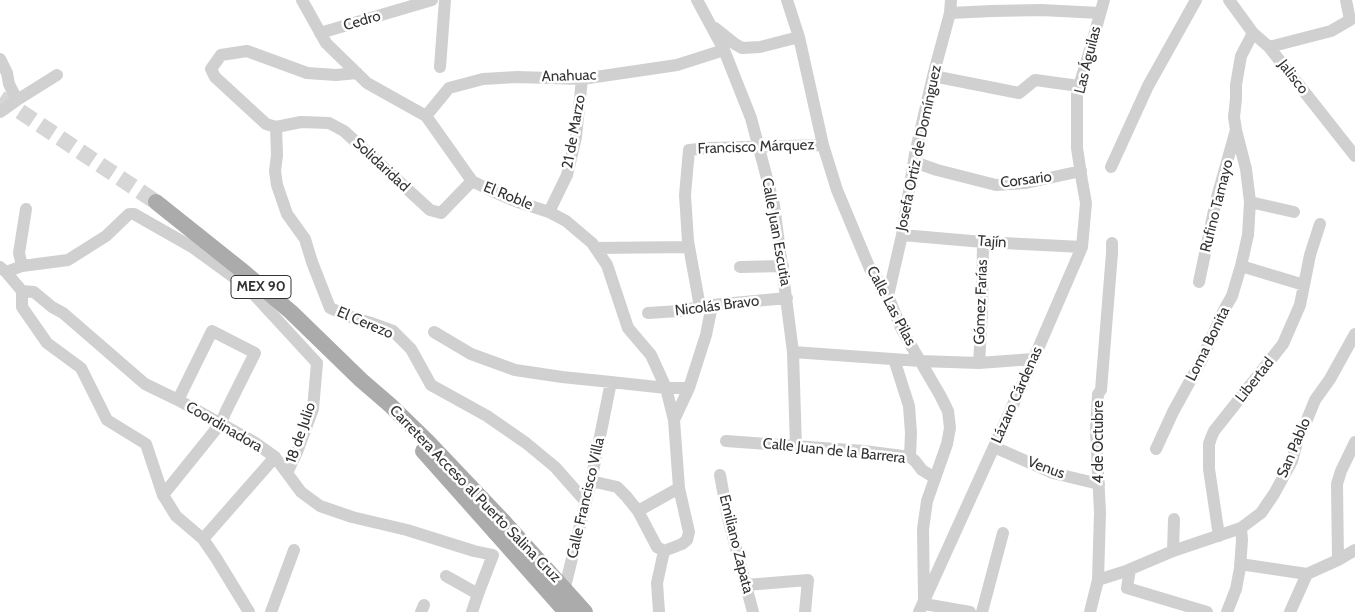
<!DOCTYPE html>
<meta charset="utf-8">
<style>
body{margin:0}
canvas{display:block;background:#fff}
</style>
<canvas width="1355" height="612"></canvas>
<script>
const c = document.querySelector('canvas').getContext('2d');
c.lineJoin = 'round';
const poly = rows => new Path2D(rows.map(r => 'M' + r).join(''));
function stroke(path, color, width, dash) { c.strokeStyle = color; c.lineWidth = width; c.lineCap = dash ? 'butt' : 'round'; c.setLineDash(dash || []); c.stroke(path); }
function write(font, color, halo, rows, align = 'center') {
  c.font = font + ' Cabin,sans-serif'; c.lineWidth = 5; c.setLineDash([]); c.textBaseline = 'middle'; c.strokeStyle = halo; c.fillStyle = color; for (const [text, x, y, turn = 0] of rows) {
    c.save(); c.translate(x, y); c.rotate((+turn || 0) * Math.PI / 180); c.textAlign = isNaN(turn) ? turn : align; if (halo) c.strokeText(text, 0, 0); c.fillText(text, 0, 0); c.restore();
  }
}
stroke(poly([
 [0,98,156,202]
]), '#d6d6d6', 16, [16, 8]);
stroke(poly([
 [302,0,326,43,367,83,426,116,472,181,494,192,515,201,549,212,566,221,592,243,607,265,628,328,651,355,666,388,674,420,679,488,689,532,687,540,682,544,664,551,657,547,638,511,626,496,617,487,591,481],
 [697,0,724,50,751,118,774,205,793,352,796,447],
 [787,0,799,37,823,145,837,190,870,269,888,296,902,330,940,395,948,411,950,428,947,444,927,501,923,529,924,600],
 [1229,0,1253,33,1269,47,1355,156],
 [950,13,992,11,1041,10,1100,13],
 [715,28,735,44,742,48,760,47,799,37],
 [320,33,432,0],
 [1269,47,1331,31,1350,20,1346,0],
 [0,59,7,73,9,84,17,100,0,112],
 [440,67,445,0],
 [933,76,1019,93,1035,80,1079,86],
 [17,100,57,75],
 [426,116,449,88,483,79,517,77,582,79,677,65,724,50],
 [276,127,277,155,275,171,277,185,287,214,305,239,312,262,330,308,351,317,371,323,393,331,411,349,431,385,487,416,526,443,555,467,586,502],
 [276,127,266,124,215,77,211,69,221,55,247,51,307,73,336,75,357,73],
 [276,127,301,122,329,123,344,131,430,210,441,213,472,181],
 [914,162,937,170,996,185,1026,183,1081,171],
 [1111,167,1148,86,1196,0],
 [1250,202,1294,212],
 [549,212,567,175,576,137,582,79],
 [902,235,983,242,1082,247],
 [596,248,689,247],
 [22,266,19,253,26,209],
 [1241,266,1304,285],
 [0,267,6,272,22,291,22,307,47,343,81,368,107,420,146,444,163,495,176,516,203,539,216,558,249,612],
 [740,267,783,266],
 [6,272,22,266,68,260,106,236,129,214,134,214,192,247,247,287,317,363,313,409,297,452,287,473],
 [1199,282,1216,201,1236,130],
 [22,291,34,292,52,307,63,313,145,384,178,400,254,442,275,457,301,492,320,506,352,517,407,530,474,551,493,555,478,594,472,612],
 [888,296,902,235,915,154,933,76,950,13,951,0],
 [700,307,688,241,685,195,689,150,709,148,823,145],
 [648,313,679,311,712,305,787,298],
 [434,332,471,354,515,370,562,377,611,382,666,388,689,388],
 [793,352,920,361,979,363,1033,359],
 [894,359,909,406,911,433,910,457],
 [979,363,982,313,983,242],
 [674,420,689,388,706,335,712,305],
 [726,441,864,451,910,457,915,461,922,470,935,478],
 [994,447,1053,473,1099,484],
 [1156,449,1173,412,1201,361,1224,310,1232,296,1241,266,1248,235,1250,202,1246,169,1236,130,1234,117,1236,99,1236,85,1241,56,1253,33],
 [720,475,728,518,753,612],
 [163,495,221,423,226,411,255,353,212,331,178,400],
 [638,511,679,488],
 [1219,536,1209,469,1209,444,1211,438,1214,431,1283,344,1300,305,1310,255,1320,224],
 [203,539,275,457],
 [1173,551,1174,519],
 [1338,560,1337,484,1341,471,1355,442],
 [1240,564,1307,574,1338,560,1355,550],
 [1130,569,1127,588,1207,612],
 [446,576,478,594],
 [1098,580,1126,571,1173,551,1241,528,1261,513,1274,494,1292,461,1299,435,1306,422,1315,400,1330,379,1355,334],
 [746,585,808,580,805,612],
 [563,595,591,481,611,382],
 [924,604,970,612],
 [271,612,294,550],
 [421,612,424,605],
 [659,612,657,583,664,551],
 [919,612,1031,365,1082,247,1086,203,1082,181,1077,148,1077,95,1079,86,1090,50,1104,0],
 [982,612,1003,533],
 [1090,612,1098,580,1100,513,1096,431,1098,394,1101,390,1112,253,1112,243],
 [1227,612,1236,589,1240,568,1242,540,1241,528],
 [1290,612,1307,574]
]), '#d0d0d0', 12);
stroke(poly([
 [156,202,245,273,291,312,361,380,390,405,428,442,504,522],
 [423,451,495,532]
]), '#ababab', 16);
stroke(poly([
 [504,522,585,612],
 [495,532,566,612]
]), '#ababab', 16);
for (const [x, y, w] of [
 [261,287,60]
]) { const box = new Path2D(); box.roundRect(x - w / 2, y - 11.5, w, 23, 4); c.fillStyle = '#fff'; c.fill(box); stroke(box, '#333', 1); }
write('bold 14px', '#333', null, [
 ["MEX 90",261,287]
]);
write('15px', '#333', '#fff', [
 ["Cedro",362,21,-16],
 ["Las Águilas",1088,60,-76],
 ["Anahuac",569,76,-2],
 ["Jalisco",1293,77,52],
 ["21 de Marzo",574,132,-80],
 ["Francisco Márquez",756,147,-2],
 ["Josefa Ortiz de Domínguez",919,148,-78],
 ["Solidaridad",381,165,43],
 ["Corsario",1026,180,-7],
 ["El Roble",508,196,22],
 ["Rufino Tamayo",1217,206,-76],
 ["Calle Juan Escutia",776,232,80],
 ["Tajín",992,242,4],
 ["Gómez Farías",981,302,-88],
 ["Nicolás Bravo",717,306,-7],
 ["Calle Las Pilas",891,306,62],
 ["El Cerezo",365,323,23],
 ["Loma Bonita",1208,344,-64],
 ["Libertad",1255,380,-52],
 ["Lázaro Cárdenas",1017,395,-66],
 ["Coordinadora",224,427,30],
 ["18 de Julio",301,433,-71],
 ["4 de Octubre",1099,442,-90],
 ["San Pablo",1294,448,-67],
 ["Calle Juan de la Barrera",834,451,6],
 ["Venus",1046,468,20],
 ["Carretera Acceso al Puerto Salina Cruz",475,494,46],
 ["Calle Francisco Villa",586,498,-77],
 ["Emiliano Zapata",736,544,76]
]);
</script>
